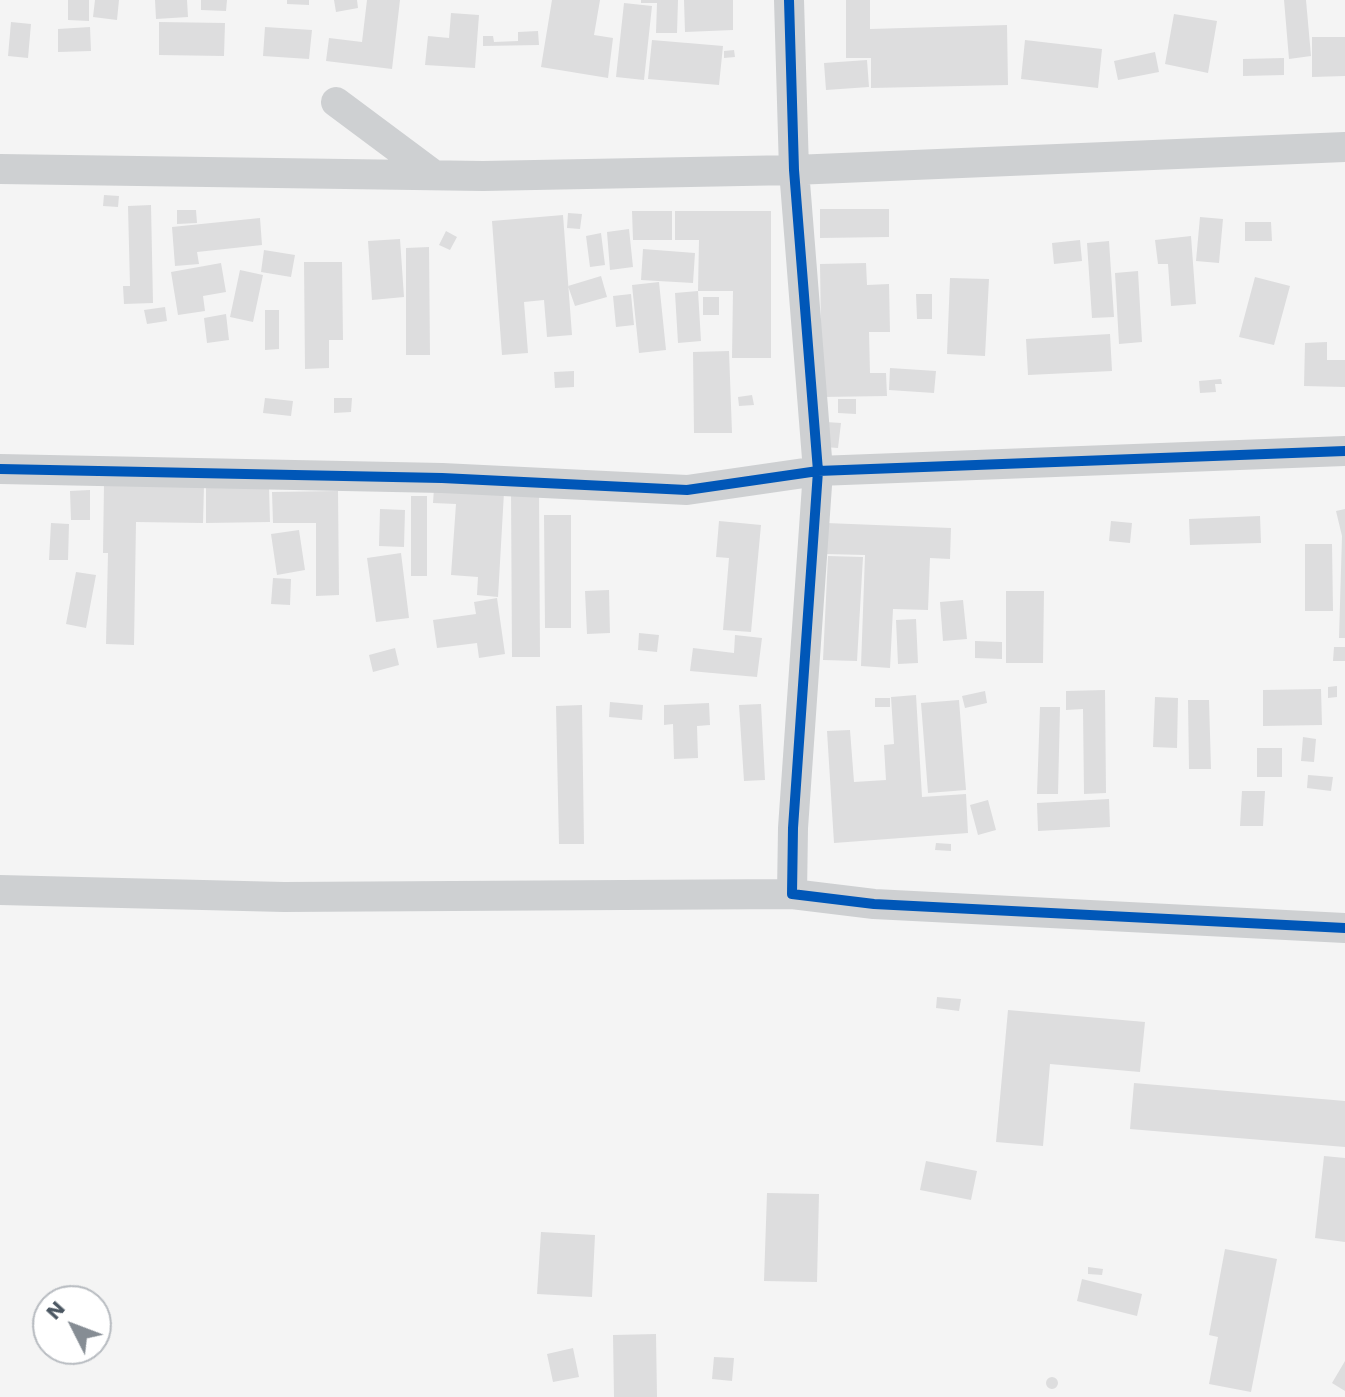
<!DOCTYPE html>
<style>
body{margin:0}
#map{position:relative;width:1345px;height:1397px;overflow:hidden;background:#f4f4f4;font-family:"Work Sans",sans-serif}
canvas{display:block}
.north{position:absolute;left:32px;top:1285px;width:80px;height:80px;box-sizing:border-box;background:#fff;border:2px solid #b7bbc0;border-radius:50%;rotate:312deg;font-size:22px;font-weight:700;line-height:32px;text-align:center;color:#4a5661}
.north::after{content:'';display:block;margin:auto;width:28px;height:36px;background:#868d94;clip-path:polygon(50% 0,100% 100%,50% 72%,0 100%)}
</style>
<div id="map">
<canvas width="1345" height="1397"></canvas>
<div class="north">N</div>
</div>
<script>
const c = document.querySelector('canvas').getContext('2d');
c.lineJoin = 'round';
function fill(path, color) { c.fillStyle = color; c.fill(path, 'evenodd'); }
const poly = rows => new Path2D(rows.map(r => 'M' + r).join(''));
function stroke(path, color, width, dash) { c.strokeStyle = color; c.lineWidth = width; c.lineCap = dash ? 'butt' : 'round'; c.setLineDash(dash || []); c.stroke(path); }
fill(poly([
 [68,0,89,0,89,21,68,20],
 [95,0,119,0,117,20,93,17],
 [155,0,187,0,188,17,156,19],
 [201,0,227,0,226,11,201,10],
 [287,0,309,0,309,5,287,4],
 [334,0,357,0,358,8,336,12],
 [367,0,400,0,392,69,326,61,329,38,362,42],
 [552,0,600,0,594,35,613,38,608,78,541,67],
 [641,0,678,0,677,33,656,33,657,3,641,3],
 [684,0,733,0,733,30,685,32],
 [846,0,870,0,870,29,1007,25,1008,85,871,88,871,58,846,58],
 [1284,0,1306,0,1311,56,1289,59],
 [624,3,652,6,644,80,616,77],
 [451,13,479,15,475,68,425,65,428,36,449,38],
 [1174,14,1217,21,1208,73,1165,64],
 [11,22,31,24,28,58,8,56],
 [159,22,225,23,224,56,159,55],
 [90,27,91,51,58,52,58,29],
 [265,27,312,30,309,59,263,56],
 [538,31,539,45,483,46,483,36,493,36,494,42,518,41,518,32],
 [1312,37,1345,37,1345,76,1312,77],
 [652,40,723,46,719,85,648,79],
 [1025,40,1102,49,1098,88,1021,79],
 [734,50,735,57,724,58,724,51],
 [1155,52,1159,72,1118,80,1114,61],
 [1284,58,1284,75,1243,76,1243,59],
 [867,60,869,87,826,90,824,63],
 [104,195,119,196,118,207,103,206],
 [151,205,153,303,124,304,123,286,130,286,128,206],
 [820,209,889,209,889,237,820,238],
 [177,210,196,210,197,223,177,224],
 [632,211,672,211,672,240,633,240],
 [675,211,771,211,771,358,732,358,733,291,698,291,699,240,675,240],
 [568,213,582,214,580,229,567,228],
 [563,215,572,335,547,337,544,300,524,302,528,353,502,355,492,221],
 [1200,217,1223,219,1219,263,1196,261],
 [260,218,262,245,197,252,199,264,175,266,172,227],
 [1245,222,1271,222,1272,241,1245,241],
 [629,229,633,267,610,270,607,232],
 [446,231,457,237,450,250,439,245],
 [601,233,605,265,590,267,586,236],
 [1191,236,1196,304,1171,306,1168,264,1158,264,1155,240],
 [400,239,404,297,372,300,368,241],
 [1080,240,1082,261,1054,264,1052,243],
 [1109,241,1114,317,1092,318,1087,243],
 [429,247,430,355,406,355,406,248],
 [643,249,695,253,693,283,641,280],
 [264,250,295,255,291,277,261,272],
 [304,262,342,262,343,340,329,340,329,368,305,369],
 [221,263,226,292,203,296,205,311,178,315,171,272],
 [866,263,867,285,889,284,890,332,869,332,870,373,886,373,887,396,822,397,820,264],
 [240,270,263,275,253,322,230,317],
 [1138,271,1142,342,1119,344,1115,273],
 [601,276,607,297,575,306,568,286],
 [1255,277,1290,286,1274,345,1239,337],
 [950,278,989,279,985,356,947,354],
 [659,282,666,350,639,353,632,285],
 [698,291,701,341,678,343,675,293],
 [631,294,634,325,616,327,613,296],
 [916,294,932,294,932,319,917,319],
 [703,297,719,297,719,315,703,315],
 [165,307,167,321,147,324,144,310],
 [265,310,279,310,279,349,265,350],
 [226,314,229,340,207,343,204,318],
 [1110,334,1112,371,1028,375,1026,339],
 [1327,342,1327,360,1345,360,1345,387,1304,386,1305,343],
 [729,351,732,433,694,433,693,352],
 [890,368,936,371,934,393,889,390],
 [574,371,574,387,555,388,554,372],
 [1221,379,1222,384,1215,384,1216,392,1200,393,1199,381],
 [752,395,754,405,739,406,738,397],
 [265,398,293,401,291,416,263,413],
 [334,398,352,398,351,412,334,413],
 [838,399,856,399,856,414,838,413],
 [826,422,841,423,838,448,824,447],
 [104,484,204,485,203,523,136,522,134,645,106,644,108,553,103,553],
 [269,487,270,522,206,523,206,488],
 [434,488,504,492,498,597,477,595,478,577,451,575,456,504,433,503],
 [90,490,90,520,71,520,70,491],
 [539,490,540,657,512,657,511,491],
 [338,491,339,595,316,596,316,523,273,523,272,492],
 [411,496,427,496,427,576,411,576],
 [380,509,405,510,404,547,379,546],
 [1345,509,1345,638,1339,638,1342,536,1336,511],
 [544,515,571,515,571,628,545,628],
 [1260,516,1261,543,1190,545,1189,519],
 [719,521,761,525,751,632,723,630,729,558,716,557],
 [1111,521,1132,523,1130,543,1109,541],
 [51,523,69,524,68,560,49,560],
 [826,523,951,528,950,559,930,558,928,610,893,609,890,668,861,666,865,555,825,554],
 [299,530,305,570,277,575,271,534],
 [1305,544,1332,544,1333,611,1305,611],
 [401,553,409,618,376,622,367,558],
 [828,556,863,557,857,661,823,660],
 [76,572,96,575,86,628,66,624],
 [273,578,291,579,290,605,271,604],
 [609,590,610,633,587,634,585,591],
 [1006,591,1044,591,1043,663,1006,663],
 [497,598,505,654,479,658,477,643,437,648,433,620,476,614,474,602],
 [963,600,967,639,943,641,940,602],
 [916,619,918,663,898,664,896,620],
 [639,633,659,635,657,652,638,650],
 [735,635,762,638,757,677,690,671,693,648,734,653],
 [975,641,1002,642,1002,659,975,658],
 [1334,647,1345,647,1345,661,1333,661],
 [395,648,399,665,373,672,369,655],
 [1337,686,1337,697,1328,698,1328,687],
 [1321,689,1322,725,1263,726,1263,690],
 [1105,690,1106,793,1084,794,1083,709,1066,710,1066,691],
 [985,691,987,703,965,708,962,696],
 [916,695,922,797,966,794,968,833,834,843,827,731,850,730,854,782,886,780,884,745,894,744,891,697],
 [1155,697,1178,698,1177,748,1153,747],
 [875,698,890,698,890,707,875,707],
 [959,700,966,790,928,793,921,703],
 [1188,700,1209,700,1211,769,1189,769],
 [610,702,643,705,642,720,609,717],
 [709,703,710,725,697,726,698,758,674,759,673,724,664,725,664,705],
 [761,704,765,780,744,781,739,705],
 [582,705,584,844,559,844,556,706],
 [1040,707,1060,707,1058,794,1037,794],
 [1303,737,1316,739,1314,762,1301,761],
 [1257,748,1282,748,1282,777,1257,777],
 [1308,775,1333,777,1331,791,1307,788],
 [1242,791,1265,791,1263,826,1240,826],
 [1109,799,1110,827,1038,831,1037,803],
 [988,800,996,830,978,835,970,805],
 [936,843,951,844,951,851,935,850],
 [937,997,961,999,959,1011,936,1008],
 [1008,1010,1145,1022,1140,1072,1050,1064,1043,1146,996,1142],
 [1134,1083,1345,1101,1345,1147,1130,1129],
 [1324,1156,1345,1158,1345,1242,1315,1238],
 [926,1161,977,1171,971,1200,920,1190],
 [767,1193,819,1194,817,1282,764,1281],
 [541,1232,595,1235,592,1297,537,1294],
 [1225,1249,1277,1259,1251,1392,1209,1384,1218,1337,1209,1335],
 [1088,1267,1103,1269,1102,1275,1088,1274],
 [1082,1279,1142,1294,1137,1316,1077,1301],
 [656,1334,657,1397,614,1397,613,1335],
 [573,1348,579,1377,553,1382,547,1354],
 [714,1357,734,1358,732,1381,712,1379],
 [1345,1361,1345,1391,1332,1383],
 '1046 1383a6 6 0 1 1 12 0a6 6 0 1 1-12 0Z'
]), '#ddddde');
stroke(poly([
 [789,0,794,170,818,471,793,828,792,894,874,904,1345,928],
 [336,102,434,175],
 [0,169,483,176,794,170,1345,147],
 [0,469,442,478,687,490,818,471,1345,451],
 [0,890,284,897,792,894]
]), '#ced0d2', 30);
stroke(poly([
 [789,0,794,170,818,471,793,828,792,894,874,904,1345,928],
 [0,469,442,478,687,490,818,471,1345,451]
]), '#0057b8', 10);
</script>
